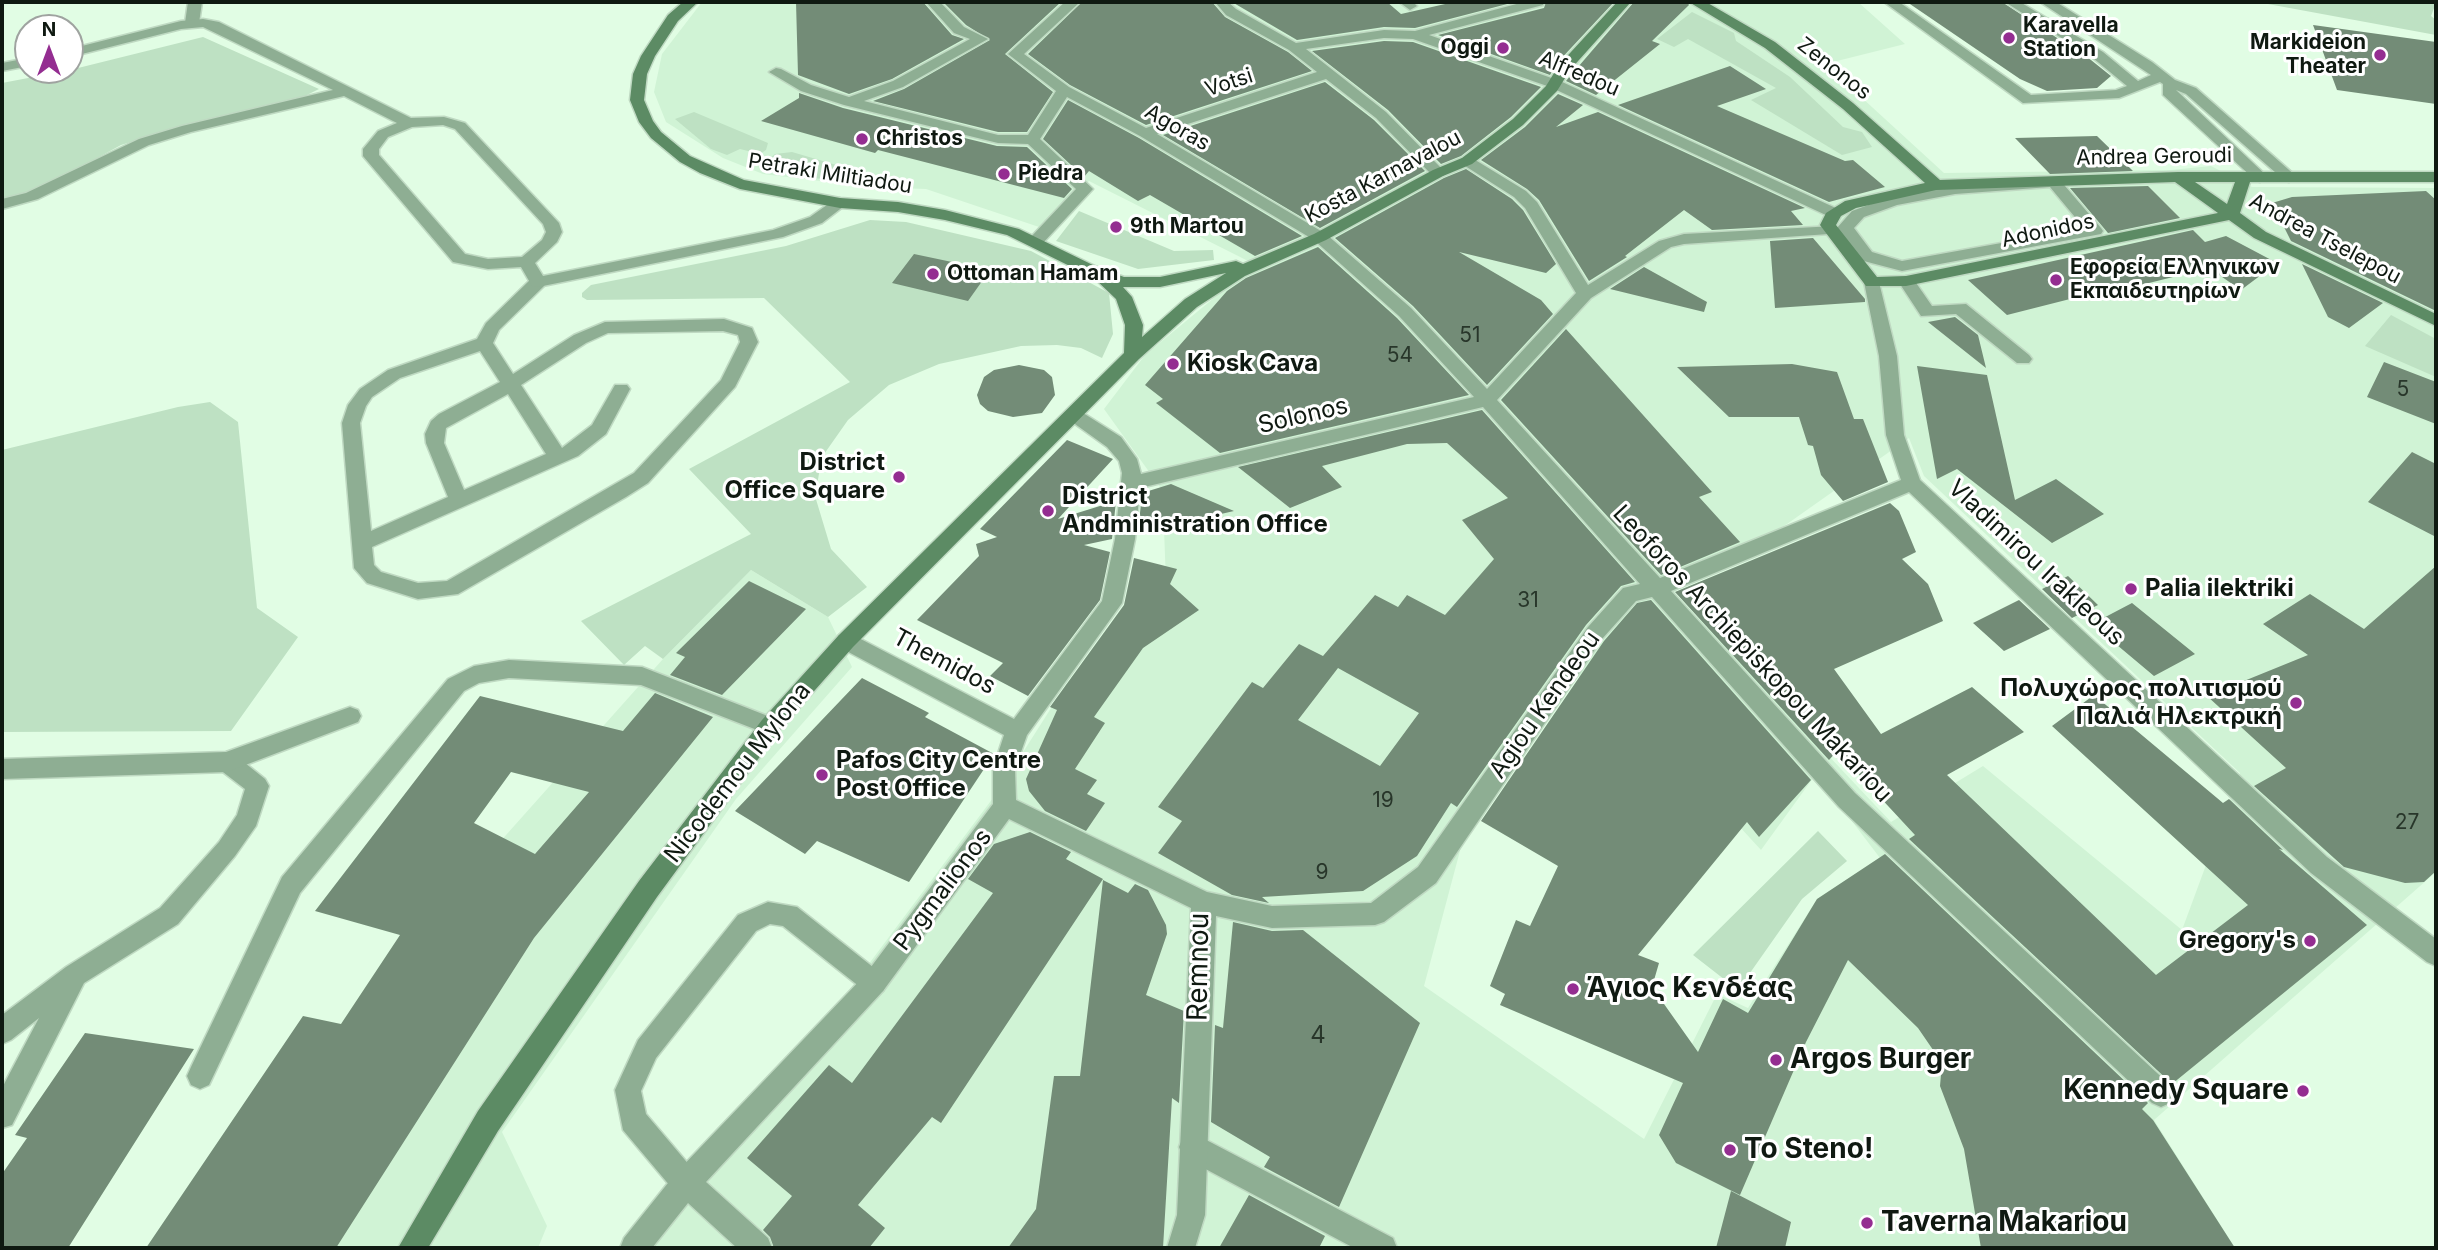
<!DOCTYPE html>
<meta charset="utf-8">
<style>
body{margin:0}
#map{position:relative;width:2438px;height:1250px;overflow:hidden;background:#e1fde4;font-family:Inter,sans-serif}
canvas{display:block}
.frame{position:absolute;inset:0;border:4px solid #0f1911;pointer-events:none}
.north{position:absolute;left:14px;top:14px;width:70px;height:70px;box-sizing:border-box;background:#fff;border:2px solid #9fa3a0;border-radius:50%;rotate:0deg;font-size:19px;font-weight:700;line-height:28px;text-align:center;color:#0f1911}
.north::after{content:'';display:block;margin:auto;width:24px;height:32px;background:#942d91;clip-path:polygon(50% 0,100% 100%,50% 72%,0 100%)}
</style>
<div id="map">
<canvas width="2438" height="1250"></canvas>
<div class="frame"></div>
<div class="north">N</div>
</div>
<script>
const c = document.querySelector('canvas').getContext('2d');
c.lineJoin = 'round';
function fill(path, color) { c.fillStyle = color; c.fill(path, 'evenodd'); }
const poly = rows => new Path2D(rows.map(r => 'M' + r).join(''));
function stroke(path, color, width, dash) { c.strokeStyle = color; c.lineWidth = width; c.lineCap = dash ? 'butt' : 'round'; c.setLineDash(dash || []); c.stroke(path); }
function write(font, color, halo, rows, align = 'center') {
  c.font = font + ' Inter,sans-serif'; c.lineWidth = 6; c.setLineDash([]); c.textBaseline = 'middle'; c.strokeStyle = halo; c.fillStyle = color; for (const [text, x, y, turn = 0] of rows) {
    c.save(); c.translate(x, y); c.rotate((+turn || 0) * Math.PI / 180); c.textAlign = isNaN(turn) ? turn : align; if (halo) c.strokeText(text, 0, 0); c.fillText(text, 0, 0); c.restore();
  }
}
fill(poly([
 [702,2,1858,2,1905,44,1825,64,1944,173,2171,170,2211,166,2252,187,2436,188,2436,872,2154,1120,2235,1248,642,1248,776,1088,999,790,1067,683,1115,624,1167,609,1163,502,1160,487,1104,409,1145,355,1232,283,1260,267,1089,181,1042,228,926,189,870,187,763,174,723,158,666,122,654,92,662,54],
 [1909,438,1924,476,2240,773,2182,930,1983,766,1891,822,1674,592,1787,524],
 [1553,670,1597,682,1671,752,1761,850,1816,774,1880,858,1817,899,1748,1008,1717,994,1644,1139,1424,986,1473,802,1563,678],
 [751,570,828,617,852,667,736,799,502,1132,547,1226,538,1248,211,1248,424,927,663,659]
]), '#d0f3d5');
fill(poly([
 [2257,2,2430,2,2436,3,2431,16,2436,20,2436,35],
 [1692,12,1734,33,1736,41,1790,77,1843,127,1862,132,1872,147,1842,155,1751,100,1776,88,1688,39,1674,47,1657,39],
 [203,37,319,89,295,101,200,121,121,145,39,190,2,200,2,83,70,70],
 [694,112,768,143,766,150,760,154,740,149,727,155,711,149,675,119],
 [792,152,874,176,864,184,797,176,760,167,775,154],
 [1079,211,1174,251,1213,250,1214,260,1138,269,1056,241],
 [870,220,906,222,1031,251,1109,293,1113,334,1102,358,1081,348,1057,345,1021,346,939,364,889,385,848,420,822,457,815,496,831,549,867,587,828,617,751,570,663,659,645,646,624,665,581,621,751,534,689,469,850,382,764,298,587,300,582,297,582,293,591,285,786,246],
 [2391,315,2436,339,2436,377,2365,346],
 [210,402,238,422,257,608,298,637,231,731,2,732,2,450,178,407],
 [1818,831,1847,861,1802,899,1738,990,1693,955]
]), '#bee1c3');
fill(poly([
 [796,2,923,2,952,35,964,39,892,79,849,94,798,75],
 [943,2,1061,2,1005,54,1053,92,1027,132,998,132,873,101,904,89,990,40,966,25],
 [1082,2,1212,2,1225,17,1288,52,1312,71,1146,125,1070,85,1028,54],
 [1232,2,1387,2,1401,14,1454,2,1515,2,1415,28,1384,27,1297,40],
 [1546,2,1614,2,1557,63,1550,75,1438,35,1544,8],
 [1634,2,1687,2,1689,5,1652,41,1660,44,1596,95,1566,81],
 [1907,2,2002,2,2091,60,2111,76,2097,88,2047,91,2020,79],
 [2313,25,2436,42,2436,104,2337,90],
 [1384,41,1413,42,1541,87,1511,117,1461,156,1441,164,1388,110,1312,51],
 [1730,66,1766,89,1717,106,1845,161,1853,160,1885,187,1829,202,1618,105],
 [1325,82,1374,120,1425,171,1320,228,1163,135],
 [799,93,843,108,997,146,1027,147,1072,189,1064,198,878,150,875,153,761,121,799,98],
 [1558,94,1583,105,1556,127,1598,112,1805,208,1791,211,1803,225,1712,230,1684,210,1625,256,1627,257,1589,281,1539,200,1527,189,1481,160,1525,127],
 [1068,100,1139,138,1302,236,1255,256,1150,195,1138,201,1089,171,1084,177,1043,139],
 [2097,136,2133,171,2050,174,2015,138],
 [1466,169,1512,199,1523,210,1556,264,1546,273,1459,252,1541,300,1553,314,1487,385,1413,306,1335,238,1444,178],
 [2148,186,2180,218,2108,233,2070,188],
 [2426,191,2436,200,2436,311,2291,241,2272,203,2292,197],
 [2193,230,2205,242,2226,236,2277,263,2241,290,2209,268,2141,285,2137,282,2007,315,1968,280],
 [1813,238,1865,299,1865,302,1775,308,1770,241],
 [1318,247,1397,318,1469,395,1220,453,1156,403,1163,399,1145,385,1227,291,1246,278],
 [914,254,990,270,968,301,892,283],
 [2302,264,2383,303,2349,328,2328,317],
 [1644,267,1707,302,1704,312,1610,289],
 [1955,317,1978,335,1986,368,1928,322],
 [1566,329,1712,492,1699,497,1740,542,1661,575,1501,400],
 [2384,362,2436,382,2436,424,2367,397],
 [1792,364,1837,372,1854,419,1863,419,1888,482,1843,501,1821,475,1813,446,1808,445,1799,417,1729,417,1677,367],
 [1019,365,1044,370,1052,377,1055,395,1042,413,1013,417,988,411,980,404,977,395,984,377,994,370],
 [1917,366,1987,375,2015,500,2056,479,2104,514,2052,543,1957,469,1937,479],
 [1482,410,1635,582,1621,586,1586,625,1457,807,1451,803,1417,856,1363,891,1262,897,1269,903,1232,895,1158,853,1182,821,1158,807,1252,682,1263,688,1299,644,1323,656,1375,595,1398,607,1407,595,1445,615,1494,559,1462,520,1508,498,1447,443,1407,444,1322,466,1342,487,1290,508,1238,467],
 [1338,668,1419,713,1380,766,1298,720],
 [1067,440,1113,459,1058,519,1116,501,1112,539,1084,545,1110,552,1100,600,1028,696,990,676,1003,663,917,620,979,556,976,544,997,537,980,529],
 [2412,452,2436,464,2436,537,2368,502],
 [1171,484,1234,511,1138,533,1142,493],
 [1890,503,1899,511,1916,552,1902,559,1928,584,1943,621,1834,669,1881,734,1972,687,2024,732,1947,775,2156,975,2248,905,2052,726,2094,695,2223,803,2229,799,2283,850,2279,849,2367,925,2172,1084,1909,839,1915,835,1837,751,1829,760,1675,592],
 [1134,558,1177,569,1170,584,1199,610,1143,648,1094,717,1105,723,1075,769,1097,780,1087,794,1105,803,1086,831,1045,811,1029,791,1026,779,1057,710,1050,707,1124,605],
 [2436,566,2436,871,2424,882,2405,883,2344,867,2254,786,2286,768,2207,696,2308,655,2263,624,2310,594,2364,629],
 [2068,576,2098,605,2072,618,2042,589],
 [749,581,806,609,722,695,670,675,685,657,676,653],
 [1651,600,1811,780,1759,837,1747,822,1638,955,1659,963,1652,987,1698,1052,1723,999,1748,1013,1817,899,1885,854,2148,1103,2142,1109,2153,1120,2235,1248,1981,1248,1964,1149,1940,1086,1942,1063,1918,1028,1848,960,1806,1042,1740,1195,1676,1163,1659,1135,1683,1083,1500,1005,1505,994,1490,986,1516,920,1530,926,1558,866,1481,821,1604,641,1637,603],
 [2019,600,2050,629,2004,651,1973,623],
 [2132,603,2195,654,2154,676,2092,624],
 [862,678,929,713,925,717,994,754,909,882,817,841,805,854,735,811],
 [655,693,713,717,534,938,336,1248,146,1248,303,1016,341,1024,400,935,315,911,480,696,623,731],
 [511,772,589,792,535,854,474,823],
 [1030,832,1071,852,1066,859,1103,879,941,1123,932,1117,858,1205,885,1228,869,1248,774,1248,770,1237,763,1230,792,1196,747,1158,829,1065,852,1083,993,893,968,879,994,844],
 [1103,880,1128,893,1135,884,1148,890,1166,925,1167,934,1146,995,1184,1011,1179,1103,1172,1098,1163,1248,1008,1248,1036,1209,1054,1076,1080,1076],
 [1233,922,1272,931,1303,930,1420,1023,1339,1207,1264,1167,1270,1157,1211,1122,1215,1025,1223,1028],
 [85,1033,194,1049,68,1248,2,1248,2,1174,27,1138,15,1135],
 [1731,1191,1791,1222,1785,1248,1716,1248],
 [1249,1195,1325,1236,1319,1248,1219,1248]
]), '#738c77');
const lane = poly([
 [188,2,202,2,199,23,192,27,185,23,188,2],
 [1884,2,1899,2,2031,95,2116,90,2127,86,2093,58,2005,2,2020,2,2103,52,2138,81,2151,75,2040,2,2056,2,2152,62,2175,80,2196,88,2297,177,2289,182,2284,180,2186,94,2176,90,2268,177,2260,182,2255,180,2163,95,2163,84,2160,82,2119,98,2023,103,1884,2],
 [1906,276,1912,277,1932,306,1966,304,2029,355,2032,359,2029,363,2017,363,1956,314,1921,316,1898,281,1906,276],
 [538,277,546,282,544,286,499,330,493,343,513,374,574,335,605,322,724,319,752,328,758,342,735,387,648,483,626,497,458,594,418,599,367,583,354,568,342,423,348,405,360,389,388,370,477,339,486,323,532,278,538,277],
 [723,331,738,335,740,342,721,380,634,473,447,581,418,583,381,572,374,565,372,547,578,456,606,434,630,389,627,385,615,385,592,425,562,448,521,385,586,343,608,333,723,331],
 [480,351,500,382,439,414,431,421,425,434,426,443,448,497,371,531,360,423,366,406,372,397,400,378,480,351],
 [508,394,546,454,464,490,444,443,446,428,508,394],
 [509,660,642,667,778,720,781,726,778,732,770,735,641,685,509,678,479,683,464,691,300,893,209,1085,200,1089,191,1085,187,1076,191,1067,282,877,448,679,474,666,509,660],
 [227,752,235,755,265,779,269,786,256,826,235,856,178,924,84,983,12,1125,2,1128,2,1088,39,1018,11,1040,2,1044,2,1015,66,967,160,908,219,842,237,815,245,789,219,769,216,762,219,755,227,752],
 [768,902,797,907,883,975,887,983,883,991,874,995,865,991,783,926,770,924,756,931,656,1058,641,1091,646,1114,696,1173,700,1183,696,1193,686,1197,676,1193,623,1130,615,1090,638,1040,738,915,768,902],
 [1193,1133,1393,1238,1397,1248,1354,1248,1183,1157,1179,1147,1183,1137,1193,1133]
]);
const street = poly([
 [926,2,940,2,964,27,988,39,903,87,864,101,998,135,1028,135,1056,91,1008,54,1065,2,1080,2,1024,54,1069,87,1146,128,1317,72,1289,50,1226,15,1215,2,1228,2,1236,9,1296,43,1384,30,1415,31,1524,2,1544,2,1543,5,1429,35,1560,81,1840,210,1842,213,1840,216,1828,216,1550,87,1413,39,1384,38,1306,49,1386,112,1443,170,1446,173,1443,176,1433,176,1376,118,1326,79,1157,134,1326,234,1411,308,1487,389,1576,293,1525,208,1514,197,1462,164,1459,161,1462,158,1472,158,1526,191,1537,202,1588,285,1659,241,1684,234,1835,226,1837,229,1835,232,1829,234,1684,244,1671,247,1591,298,1497,400,1660,578,1901,480,1886,435,1879,356,1864,282,1866,278,1878,278,1897,356,1904,435,1920,480,2327,857,2436,939,2436,966,2427,962,2311,873,1909,492,1671,591,1855,793,2170,1085,2174,1094,2170,1103,2161,1107,2152,1103,1839,807,1652,597,1636,601,1602,639,1436,883,1384,922,1375,925,1272,928,1216,916,1205,1215,1195,1248,1167,1248,1177,1215,1191,908,1009,819,883,991,706,1182,768,1238,772,1248,737,1248,688,1203,652,1248,620,1248,624,1238,676,1173,865,975,993,804,993,769,1004,735,839,647,835,641,839,635,846,633,853,635,1014,719,1102,601,1115,539,1122,473,1119,461,1107,447,1068,419,1065,415,1068,411,1080,411,1121,437,1137,459,1141,474,1474,397,1399,316,1314,240,1140,136,1067,97,1040,139,1093,189,1042,244,1036,246,1030,244,1028,241,1030,238,1076,189,1028,144,998,143,844,105,801,91,769,72,776,68,781,69,811,85,849,97,893,81,970,39,954,33,926,2],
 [1483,407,1640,584,1623,588,1588,627,1418,867,1371,903,1272,906,1207,892,1016,800,1015,769,1027,735,1122,603,1135,539,1140,488,1483,407],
 [1399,2,1413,2,1417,6,1410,10,1399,2],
 [203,19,219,22,411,118,444,117,465,123,559,223,562,232,557,242,535,263,543,276,773,230,810,217,834,200,840,198,848,203,822,223,783,237,538,287,532,286,521,267,488,269,453,262,363,156,363,149,378,131,397,123,344,96,191,132,149,145,38,199,2,209,2,199,26,193,139,139,182,126,333,90,203,27,181,29,70,57,70,49,181,21,203,19],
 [443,125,455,129,543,224,546,232,542,240,522,257,488,259,465,254,379,155,379,149,388,137,412,127,443,125],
 [28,58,28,66,2,71,2,63,28,58],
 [2054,177,2059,179,2101,228,2103,231,2101,234,1902,271,1860,260,1837,228,1852,211,1893,196,1955,184,2054,177],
 [2050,187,2084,228,1902,261,1872,252,1854,228,1864,217,1897,205,1955,194,2050,187],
 [350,707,358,710,361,716,358,722,227,772,2,779,2,759,226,752,350,707]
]);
const secondary = poly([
 [683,2,698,2,678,21,655,56,647,74,644,100,653,121,661,132,690,156,744,180,840,198,898,202,945,210,1019,229,1097,267,1124,277,1160,277,1236,261,1243,264,1314,234,1433,170,1462,158,1513,119,1546,86,1559,65,1617,2,1631,2,1570,70,1557,91,1523,125,1472,164,1443,176,1326,240,1245,276,1197,307,1139,359,853,647,778,732,657,897,498,1131,428,1248,398,1248,478,1111,639,881,762,720,839,635,1124,353,1125,325,1116,299,1094,278,1007,235,945,220,898,212,840,208,740,189,700,173,680,162,651,138,639,122,630,100,633,74,641,56,668,15,683,2],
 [1226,273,1185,299,1142,337,1143,325,1132,297,1123,287,1160,287,1226,273],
 [1689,2,1706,2,1775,42,1853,103,1940,180,2178,172,2436,172,2436,182,2250,182,2240,213,2266,232,2436,314,2436,326,2254,238,2229,220,1906,286,1866,286,1820,225,1826,213,1845,201,1925,183,1843,109,1765,48,1689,2],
 [2175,182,2218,213,1906,276,1877,277,1836,225,1841,216,1856,208,1936,190,2175,182],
 [2195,182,2235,182,2227,204,2195,182]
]);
stroke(lane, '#bfd9c2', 3);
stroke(street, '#bfd9c2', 3);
stroke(secondary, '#bfd9c2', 3);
fill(lane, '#8eae93');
fill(street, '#8eae93');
fill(secondary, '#5c8b64');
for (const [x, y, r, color] of [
 [2009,38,7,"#942d91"],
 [1503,48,7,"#942d91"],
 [2380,55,7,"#942d91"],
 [862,139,7,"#942d91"],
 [1004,174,7,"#942d91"],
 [1116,227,7,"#942d91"],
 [933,274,7,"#942d91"],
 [2056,280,7,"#942d91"],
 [1173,364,7,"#942d91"],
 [899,477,7,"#942d91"],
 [1048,511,7,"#942d91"],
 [2131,589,7,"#942d91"],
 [2296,703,7,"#942d91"],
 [822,775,7,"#942d91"],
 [2310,941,7,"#942d91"],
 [1573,989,7,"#942d91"],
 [1776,1060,7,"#942d91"],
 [2303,1091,7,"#942d91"],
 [1730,1150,7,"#942d91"],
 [1867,1223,7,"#942d91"]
]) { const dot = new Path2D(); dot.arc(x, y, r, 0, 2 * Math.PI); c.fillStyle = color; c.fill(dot); stroke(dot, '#fff', 2.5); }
write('bold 21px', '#0f1911', '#fff', [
 ["Karavella",2023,26],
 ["Station",2023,50],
 ["Markideion",2366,43,"right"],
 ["Theater",2366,67,"right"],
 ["Oggi",1489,48,"right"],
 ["Christos",876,139],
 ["Piedra",1018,174],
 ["9th Martou",1130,227],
 ["Εφορεία Ελληνικων",2070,268],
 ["Εκπαιδευτηρίων",2070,292],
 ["Ottoman Hamam",947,274]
], 'left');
write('21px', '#0f1911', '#fff', [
 ["Zenonos",1834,69,38],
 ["Alfredou",1579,74,23],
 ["Votsi",1229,83,-18],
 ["Agoras",1177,128,30],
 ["Andrea Geroudi",2154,157,-1],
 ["Petraki Miltiadou",830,174,9],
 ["Kosta Karnavalou",1383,177,-28],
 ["Adonidos",2048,231,-12],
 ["Andrea Tselepou",2325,239,28]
]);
write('21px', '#28362a', null, [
 ["51",1470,336],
 ["54",1400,356],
 ["5",2403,390],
 ["31",1528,601],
 ["19",1383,801],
 ["27",2407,823],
 ["9",1322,873]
]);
write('bold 24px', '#0f1911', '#fff', [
 ["Kiosk Cava",1187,364],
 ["District",885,463,"right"],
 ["Office Square",885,491,"right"],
 ["District",1062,497],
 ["Andministration Office",1062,525],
 ["Palia ilektriki",2145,589],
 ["Πολυχώρος πολιτισμού",2282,689,"right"],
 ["Παλιά Ηλεκτρική",2282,717,"right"],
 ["Pafos City Centre",836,761],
 ["Post Office",836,789],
 ["Gregory's",2296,941,"right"]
], 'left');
write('24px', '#0f1911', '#fff', [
 ["Solonos",1303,416,-13],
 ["Vladimirou Irakleous",2036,563,43],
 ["Leoforos Archiepiskopou Makariou",1752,654,47],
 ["Themidos",944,662,28],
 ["Agiou Kendeou",1545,705,-55],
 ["Nicodemou Mylona",738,773,-52],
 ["Pygmalionos",943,890,-53]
]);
write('24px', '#28362a', null, [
 ["4",1318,1036]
]);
write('28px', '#0f1911', '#fff', [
 ["Remnou",1199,967,-89]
]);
write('bold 28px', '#0f1911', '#fff', [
 ["Άγιος Κενδέας",1587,989],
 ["Argos Burger",1790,1060],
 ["Kennedy Square",2289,1091,"right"],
 ["To Steno!",1744,1150],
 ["Taverna Makariou",1881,1223]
], 'left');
</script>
